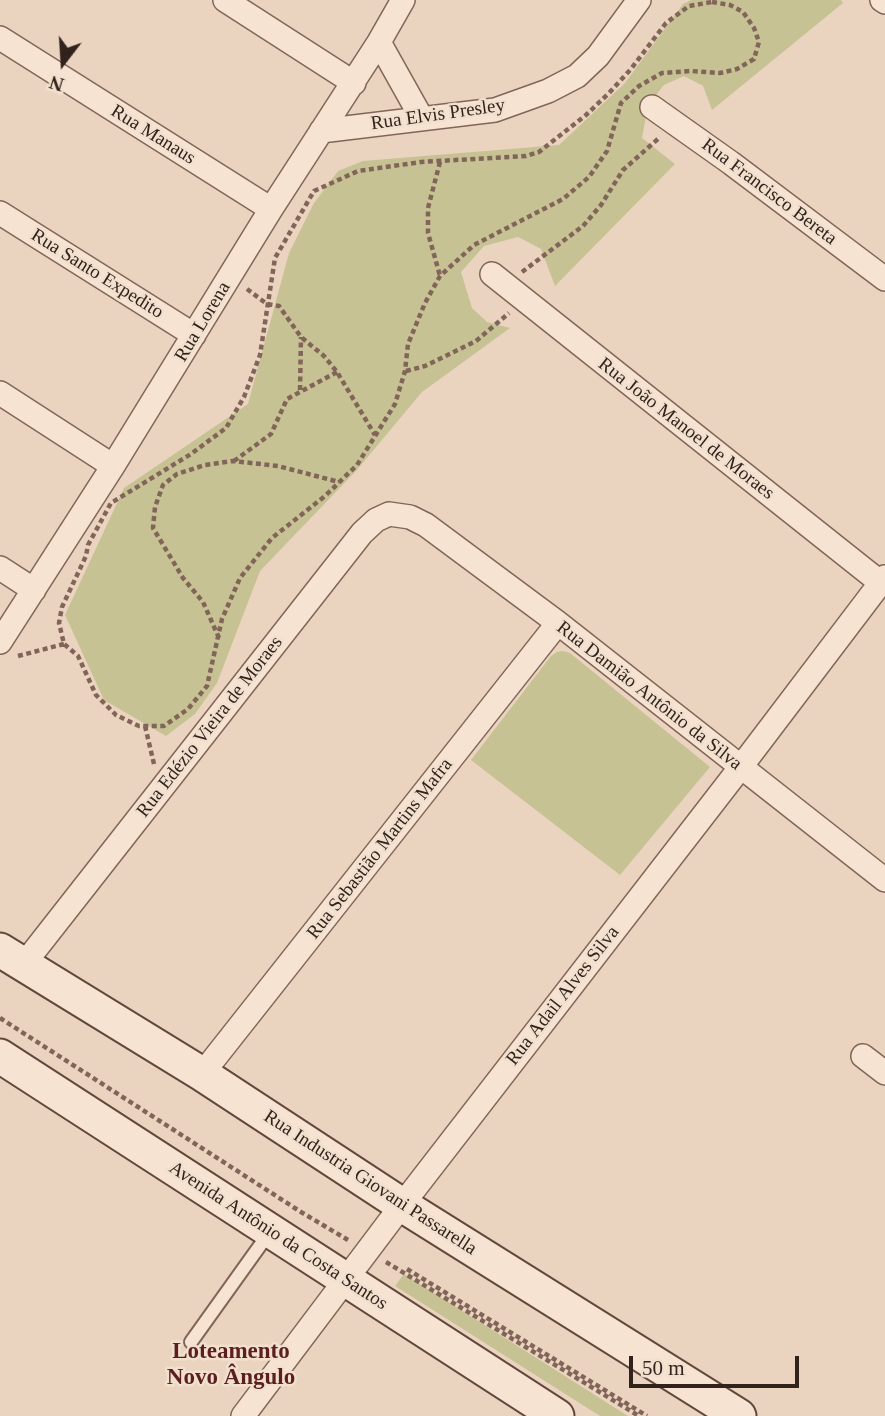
<!DOCTYPE html>
<meta charset="utf-8">
<style>
body{margin:0}
#map{position:relative;width:885px;height:1416px;overflow:hidden;background:#ead4bf;font-family:"Times New Roman",serif}
canvas{display:block}
.north{position:absolute;left:28px;top:28px;width:70px;height:70px;-webkit-text-stroke:5px #f2e0ce;paint-order:stroke;rotate:197deg;font-size:19px;font-weight:700;line-height:28px;text-align:center;color:#32221c}
.north::after{content:'';display:block;margin:auto;width:24px;height:32px;background:#32221c;clip-path:polygon(50% 0,100% 100%,50% 72%,0 100%)}
.scale{position:absolute;left:629px;top:1356px;width:170px;height:32px;box-sizing:border-box;border:4px solid #32221c;border-top:0;padding-left:9px;font-size:21px;line-height:24px;white-space:nowrap;color:#32221c;-webkit-text-stroke:5px #f2e0ce;paint-order:stroke}
</style>
<div id="map">
<canvas width="885" height="1416"></canvas>
<div class="north">N</div>
<div class="scale">50 m</div>
</div>
<script>
const c = document.querySelector('canvas').getContext('2d');
c.lineJoin = 'round';
function fill(path, color) { c.fillStyle = color; c.fill(path, 'evenodd'); }
const poly = rows => new Path2D(rows.map(r => 'M' + r).join(''));
function stroke(path, color, width, dash) { c.strokeStyle = color; c.lineWidth = width; c.lineCap = dash ? 'butt' : 'round'; c.setLineDash(dash || []); c.stroke(path); }
function write(font, color, halo, rows, align = 'center') {
  c.font = font + ' "Times New Roman",serif'; c.lineWidth = 5; c.setLineDash([]); c.textBaseline = 'middle'; c.strokeStyle = halo; c.fillStyle = color; for (const [text, x, y, turn = 0] of rows) {
    c.save(); c.translate(x, y); c.rotate((+turn || 0) * Math.PI / 180); c.textAlign = isNaN(turn) ? turn : align; if (halo) c.strokeText(text, 0, 0); c.fillText(text, 0, 0); c.restore();
  }
}
fill(poly([
 [691,0,841,0,843,3,712,110,703,86,684,76,664,85,648,105,642,138,675,164,555,286,541,249,518,237,484,246,461,272,472,308,487,322,510,328,422,392,356,471,260,571,217,683,195,714,166,736,104,700,65,615,124,488,248,404,289,253,314,203,338,171,363,161,559,145,625,83,683,4],
 [563,651,570,653,710,767,620,875,471,760,551,656,557,652],
 [404,1274,628,1416,600,1416,395,1286]
]), '#c7c294');
const lane = poly([
 [191,1342,269,1233]
]);
const street = poly([
 [225,0,354,83],
 [882,0,885,2],
 [0,38,271,209],
 [379,42,421,117],
 [652,107,731,163,885,279],
 [321,131,495,110,548,91,577,76,598,56,639,0],
 [0,213,194,335],
 [492,274,881,583],
 [0,393,113,466],
 [0,568,34,590],
 [0,642,113,466,271,209,379,42,403,0],
 [24,964,362,533,376,520,389,514,410,517,426,525,558,623,885,880],
 [863,1056,885,1073],
 [202,1074,558,623],
 [243,1416,402,1205,740,768,885,577]
]);
const secondary = poly([
 [0,950,202,1074,402,1205,739,1416],
 [0,1056,557,1416]
]);
stroke(lane, '#826559', 16);
stroke(street, '#826559', 26);
stroke(secondary, '#63473c', 37);
stroke(poly([
 [712,2,730,5,743,12,754,28,759,42,754,59,737,69,720,73,691,71,662,73,639,86,621,103,607,151,589,177,563,199,474,245,440,276,425,303,408,344,405,371,395,404,357,465,325,496,272,538,240,578,222,619,207,686,188,709,164,726,139,726,116,715,96,695,78,656,64,644,59,623,62,607,86,556,88,545,111,503,191,454,226,428,244,397,260,355,275,258,314,191,358,171,421,162,526,156,539,152,586,115,609,93,631,69,666,23,689,6,712,2],
 [440,162,428,208,428,233,440,276],
 [522,272,583,226,601,205,623,170,659,138],
 [247,289,267,304,279,306,301,337,324,356,337,372,375,435],
 [406,371,425,366,476,341,509,313],
 [300,390,301,337],
 [234,461,271,434,287,399,337,372],
 [219,638,203,602,183,578,153,528,155,507,163,485,177,474,205,465,233,461,278,466,339,482],
 [18,656,64,644],
 [145,726,154,764],
 [0,1018,301,1212,348,1240],
 [386,1262,639,1416],
 [407,1269,647,1416]
]), '#826559', 4.5, [5, 3.5]);
stroke(lane, '#f6e3d2', 12);
stroke(street, '#f6e3d2', 23);
stroke(secondary, '#f6e3d2', 33);
write('19px', '#32221c', '#f2e0ce', [
 ["Rua Elvis Presley",438,115,-8],
 ["Rua Manaus",153,135,32],
 ["Rua Francisco Bereta",769,192,37],
 ["Rua Santo Expedito",97,274,32],
 ["Rua Lorena",203,322,-59],
 ["Rua João Manoel de Moraes",686,429,38],
 ["Rua Damião Antônio da Silva",649,696,38],
 ["Rua Edézio Vieira de Moraes",210,727,-52],
 ["Rua Sebastião Martins Mafra",380,849,-52],
 ["Rua Adail Alves Silva",563,996,-52],
 ["Rua Industria Giovani Passarella",370,1183,33],
 ["Avenida Antônio da Costa Santos",278,1236,33]
]);
write('bold 23px', '#5c1f20', '#f2e0ce', [
 ["Loteamento",231,1352],
 ["Novo Ângulo",231,1378]
]);
</script>
